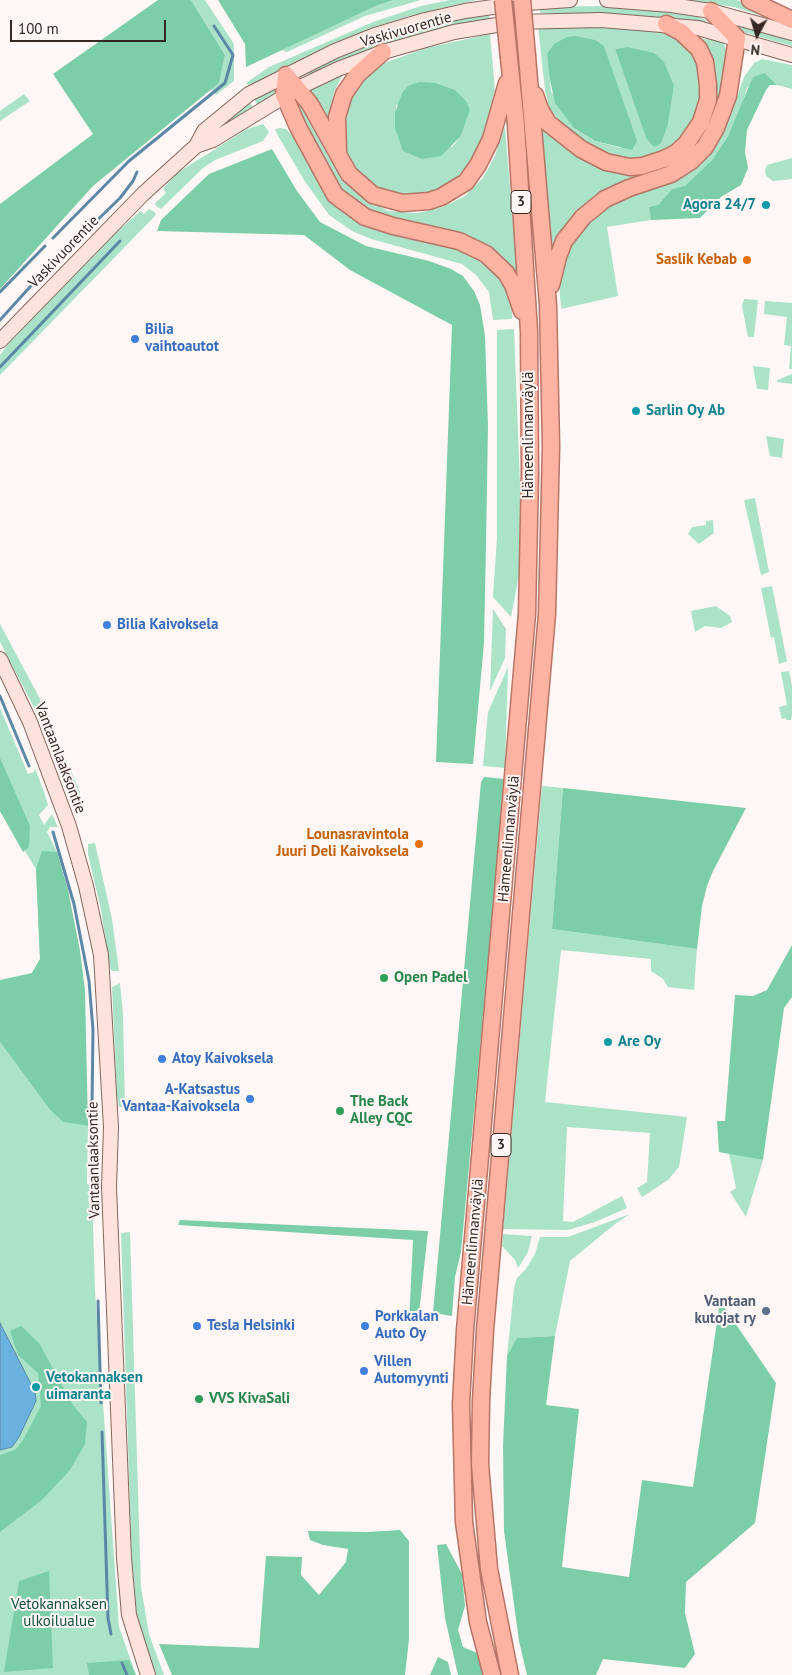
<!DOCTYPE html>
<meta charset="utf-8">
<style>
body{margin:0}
#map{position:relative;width:792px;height:1675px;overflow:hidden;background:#fff7f5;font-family:"PT Sans",sans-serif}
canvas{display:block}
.north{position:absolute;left:732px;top:10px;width:50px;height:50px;-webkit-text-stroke:4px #fff7f5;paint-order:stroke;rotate:186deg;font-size:14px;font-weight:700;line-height:20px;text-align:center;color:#352823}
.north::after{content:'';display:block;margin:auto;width:18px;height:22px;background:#352823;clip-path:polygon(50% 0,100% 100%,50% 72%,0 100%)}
.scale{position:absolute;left:10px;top:20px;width:156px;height:22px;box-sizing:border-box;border:2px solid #352823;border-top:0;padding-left:6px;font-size:15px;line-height:18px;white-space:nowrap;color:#352823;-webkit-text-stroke:4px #fff7f5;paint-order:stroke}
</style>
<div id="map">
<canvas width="792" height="1675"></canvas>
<div class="north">N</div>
<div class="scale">100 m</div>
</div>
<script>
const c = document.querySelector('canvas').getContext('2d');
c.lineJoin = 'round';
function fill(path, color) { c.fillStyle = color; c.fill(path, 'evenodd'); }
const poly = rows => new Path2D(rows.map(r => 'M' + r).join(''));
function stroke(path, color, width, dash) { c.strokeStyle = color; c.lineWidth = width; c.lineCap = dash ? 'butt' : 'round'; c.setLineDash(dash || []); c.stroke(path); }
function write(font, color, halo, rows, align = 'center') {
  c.font = font + ' "PT Sans",sans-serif'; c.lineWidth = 4; c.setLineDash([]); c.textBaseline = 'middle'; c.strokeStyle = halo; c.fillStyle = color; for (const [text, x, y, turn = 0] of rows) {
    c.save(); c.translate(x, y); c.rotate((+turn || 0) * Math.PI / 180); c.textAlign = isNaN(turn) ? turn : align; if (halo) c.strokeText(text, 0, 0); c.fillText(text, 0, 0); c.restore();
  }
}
fill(poly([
 [191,0,205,0,234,44,234,81,216,95,211,89,219,83,225,55],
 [394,0,421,0,365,16,287,52,282,50,378,5],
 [450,0,477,0,409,16,371,28,327,46,250,87,246,83,269,67,373,22,421,6],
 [688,0,737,0,789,21,787,24,734,7],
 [605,6,667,11,696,16,706,20,705,22,608,13,540,13,540,7],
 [489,14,490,20,306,77,311,70,323,64,395,36,464,18],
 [735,23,792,40,792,46,736,30],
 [538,26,635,29,668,33,683,42,697,60,702,87,698,111,681,139,666,149,648,157,634,159,618,157,604,152,573,134,559,121,549,107,545,90],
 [577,36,596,40,604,46,619,92,621,148,595,141,574,128,551,91,547,54],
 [627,47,674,86,668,125,661,142,646,138,615,49],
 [490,34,495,90,486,131,476,154,465,169,452,182,432,192,411,195,391,193,367,181,353,166,345,149,344,107,356,85,376,66,426,48],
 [396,105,470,110,461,136,452,147,396,128],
 [703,39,719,40,724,44,727,52,728,59,714,123,686,159,626,184,552,248,542,130,623,171,702,133],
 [762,59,792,65,792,89,777,85,765,73,747,88,742,106,728,136,713,159,685,187,672,189,658,205,650,207,651,220,607,227,618,296,561,309,566,302,561,308,559,283,563,259,580,228,615,199,687,172,703,161,728,122,744,77,754,63],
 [344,72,334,92,327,124,305,88],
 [270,90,281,91,258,106,253,97],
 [24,94,30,101,0,121,0,111],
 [249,100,253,108,211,136,208,133],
 [297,101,301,101,328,156,348,185,370,201,388,211,400,212,417,213,443,207,465,196,482,179,488,169,495,156,505,126,517,271,514,271,494,250,482,244,381,218,347,199,323,163,298,108],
 [263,124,269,132,263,141,215,160,203,168,161,209,156,206,155,203,166,193,163,189,177,173,247,129],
 [280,128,286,129,295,138,316,179,326,195,341,211,364,224,450,245,486,263,498,274,506,287,512,301,512,319,493,320,489,292,476,275,462,264,371,239,352,231,329,215,304,180,277,134,275,129],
 [792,158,792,179,773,181,766,176,765,170,767,165],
 [149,209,156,213,155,216,0,375,0,355,9,343,112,236,141,211,144,214],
 [744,299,758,300,754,337,748,337,742,306],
 [765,301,792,303,792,369,789,369,791,346,784,345,787,317,764,314],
 [514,329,520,485,520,570,511,617,493,597,497,537,497,330],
 [753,366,770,368,768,390,757,389],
 [792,374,792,384,777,382,777,380],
 [766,436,784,439,782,458,770,456],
 [755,498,769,572,761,575,744,500],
 [713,520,714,533,699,544,688,534,692,527,706,525,706,521],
 [772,586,787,661,779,664,774,637,771,638,761,588],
 [716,606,730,616,732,622,721,628,705,626,695,632,691,611],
 [493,609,506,629,505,658,490,691],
 [0,624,39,697,80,792,78,798,72,799,40,719,0,642],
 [508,667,505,768,483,766,488,712],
 [789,671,792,686,792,715,791,720,786,720,786,718,782,719,779,707,787,705,781,672],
 [0,708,28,774,34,772,35,768,44,792,48,805,39,815,44,825,52,814,58,827,50,827,47,832,57,852,67,890,80,951,32,973,40,959,36,869,0,811],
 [542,786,563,788,552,929,697,949,694,990,668,987,663,979,651,971,651,959,561,950,545,1102,687,1117,679,1167,668,1180,642,1197,637,1188,647,1182,650,1133,567,1127,563,1221,573,1222,622,1196,627,1208,595,1222,568,1230,503,1229],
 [95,843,112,919,119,971,112,971,110,968,101,910,88,854,88,844],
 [120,983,123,1014,125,1107,119,1107,117,1098,112,987],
 [0,1042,50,1110,63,1122,88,1126,87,1184,92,1185,93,1189,92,1197,88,1198,93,1223,95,1291,119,1627,136,1675,0,1675],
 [729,1153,763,1160,746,1217,730,1192,736,1188],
 [630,1214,615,1224,570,1261,555,1336,518,1338,507,1356,514,1288,517,1278,526,1269,535,1254,540,1237,568,1237],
 [130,1232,141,1587,149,1634,164,1675,155,1675,147,1655,133,1598,121,1233],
 [503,1234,532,1236,528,1252,518,1268,515,1260,502,1246]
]), '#aae3c7');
fill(poly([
 [158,0,191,0,225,55,219,83,93,186,0,289,0,204,93,134,53,74],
 [218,0,394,0,378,5,246,67,245,44],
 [577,36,596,40,604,46,637,141,632,150,595,141,574,128,555,103,549,75,547,54,554,44,567,37],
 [627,47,654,53,664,62,674,86,668,125,661,143,654,147,646,138,615,49],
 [765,73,777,85,770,85,766,90,747,130,745,152,748,168,741,185,721,197,700,218,651,220,649,207,658,205,672,189,685,186,713,159,728,136,753,77],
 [419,82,435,83,455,90,466,101,470,110,461,136,441,156,422,159,403,151,395,128,395,113,402,93,408,86],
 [272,149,297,191,320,222,366,246,429,261,451,269,463,276,474,291,480,305,485,336,488,426,486,545,484,643,473,764,436,762,452,325,350,270,304,235,157,231,161,220,209,174],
 [0,758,30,826,29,847,23,852,0,811],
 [484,777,505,779,461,1252,455,1277,452,1316,433,1313,481,782],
 [563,788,746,808,713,871,707,886,702,906,697,949,552,929],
 [42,851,57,852,68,890,80,951,85,990,88,1126,63,1122,50,1110,0,1042,0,980,32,973,40,959,36,869],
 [792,945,792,997,784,1008,763,1160,719,1152,717,1121,725,1121,735,995,753,996,767,990],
 [180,1220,428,1231,418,1323,409,1323,413,1240,178,1225],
 [720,1301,776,1383,755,1523,686,1582,685,1613,695,1654,685,1668,603,1659,596,1675,527,1675,519,1641,504,1531,503,1446,507,1356,517,1338,555,1336,546,1405,579,1409,562,1567,629,1577,642,1480,693,1487],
 [21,1326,39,1343,73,1405,87,1422,85,1444,70,1470,43,1499,0,1532,0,1455,15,1450,23,1440,41,1406,38,1373,18,1355,10,1331],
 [400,1530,409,1541,409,1639,405,1675,172,1675,159,1644,259,1648,266,1556,302,1557,301,1575,319,1595,346,1562,348,1549,323,1545,310,1540,308,1531,368,1532],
 [446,1544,462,1574,465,1606,458,1630,463,1647,477,1653,483,1675,458,1675,445,1618,437,1545],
 [49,1571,53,1668,4,1672,19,1581],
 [438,1657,448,1662,451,1675,430,1675],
 [129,1660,136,1675,89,1675,87,1663]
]), '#7ccea8');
const water = poly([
 [0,1323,35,1392,36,1401,19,1437,12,1447,0,1450,0,1323]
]);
fill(water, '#6bb1e0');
stroke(water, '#5b88a7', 1);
stroke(poly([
 [53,238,129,161,225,83,233,55,214,26],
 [0,292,45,246],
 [0,320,39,277,120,198,133,181,137,172],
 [0,367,120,241],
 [0,696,29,766],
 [53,832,74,904,89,981,93,1030,91,1180],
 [98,1301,101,1403],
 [102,1432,108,1618,111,1634],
 [122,1663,127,1675]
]), '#5b88a7', 3);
const secondary = poly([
 [607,0,671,5,711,11,792,33],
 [196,146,204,131,249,94,335,51,375,35,425,20,465,11,513,4,570,0],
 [0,341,143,194,196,146,213,140,298,88,338,69,383,52,454,32,515,22,601,20,698,28,792,55],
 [0,659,30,722,69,826,86,886,101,955,111,1127,109,1187,124,1558,129,1615,148,1675]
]);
const trunk = poly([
 [750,0,792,20],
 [286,75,284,95,298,127,335,195,365,217,393,226,459,241,486,254,506,273,513,285,522,311],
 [286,75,310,104,349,174,373,195,402,203,429,201,441,197,466,182,478,165,491,139,507,83],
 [535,95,540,109,548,123,581,149,606,162,630,167,642,166,664,159,676,153,686,144,701,122,708,100,708,85,705,62,699,49,681,32,666,24],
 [338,152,337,117,344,94,357,75,383,52],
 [551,285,558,257,564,241,583,217,605,199,629,188,671,174,691,161,705,147,716,128,728,96,737,38,711,11],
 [492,1675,478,1622,464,1522,461,1404,465,1330,527,614,530,472,529,331,516,125,509,58],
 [510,1675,489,1569,480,1464,481,1401,485,1330,547,614,551,446,548,305,527,56]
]);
stroke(secondary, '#85675b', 16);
stroke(trunk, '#b77566', 19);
stroke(secondary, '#fee2dc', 14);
stroke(trunk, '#feb2a2', 16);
const trunkBridge = poly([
 [503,0,509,58],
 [522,0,527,56]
]);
stroke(trunkBridge, '#b77566', 19, []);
stroke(trunkBridge, '#feb2a2', 16);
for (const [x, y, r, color] of [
 [766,205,5,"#0f9aa8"],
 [747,260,5,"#e8710a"],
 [135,339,5,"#3f7fe0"],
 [636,411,5,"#0f9aa8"],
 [107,625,5,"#3f7fe0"],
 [419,844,5,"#e8710a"],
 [384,978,5,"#2e9e5b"],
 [608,1042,5,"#0f9aa8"],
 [162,1059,5,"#3f7fe0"],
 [250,1099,5,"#3f7fe0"],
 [340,1111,5,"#2e9e5b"],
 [766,1311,5,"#5c6f8a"],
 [197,1326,5,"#3f7fe0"],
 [365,1326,5,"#3f7fe0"],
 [364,1371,5,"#3f7fe0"],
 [36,1387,5,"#0f9aa8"],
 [199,1399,5,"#2e9e5b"]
]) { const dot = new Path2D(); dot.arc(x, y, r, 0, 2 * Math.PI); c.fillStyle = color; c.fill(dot); stroke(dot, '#fff7f5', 2); }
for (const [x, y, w] of [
 [521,202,20],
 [501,1145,20]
]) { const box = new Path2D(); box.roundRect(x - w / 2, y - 11.5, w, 23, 4); c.fillStyle = '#fff7f5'; c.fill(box); stroke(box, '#352823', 1); }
write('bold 14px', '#352823', null, [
 ["3",521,202],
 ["3",501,1145]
]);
write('15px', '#352823', '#fff7f5', [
 ["Vaskivuorentie",406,30,-16],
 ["Vaskivuorentie",64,252,-46],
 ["Hämeenlinnanväylä",529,435,-90],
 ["Vantaanlaaksontie",60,758,69],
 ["Hämeenlinnanväylä",509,839,-85],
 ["Vantaanlaaksontie",94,1160,-91],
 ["Hämeenlinnanväylä",473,1242,-85]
]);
write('bold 15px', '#0d838f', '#fff7f5', [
 ["Agora 24/7",756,205,"right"],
 ["Sarlin Oy Ab",646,411],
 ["Are Oy",618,1042],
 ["Vetokannaksen",46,1378],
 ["uimaranta",46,1395]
], 'left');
write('bold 15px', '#c56008', '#fff7f5', [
 ["Saslik Kebab",737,260],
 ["Lounasravintola",409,835],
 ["Juuri Deli Kaivoksela",409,852]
], 'right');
write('bold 15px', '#366cbe', '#fff7f5', [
 ["Bilia",145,330],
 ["vaihtoautot",145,347],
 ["Bilia Kaivoksela",117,625],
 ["Atoy Kaivoksela",172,1059],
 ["A-Katsastus",240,1090,"right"],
 ["Vantaa-Kaivoksela",240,1107,"right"],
 ["Porkkalan",375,1317],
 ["Auto Oy",375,1334],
 ["Tesla Helsinki",207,1326],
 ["Villen",374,1362],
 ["Automyynti",374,1379]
], 'left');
write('bold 15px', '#27864d', '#fff7f5', [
 ["Open Padel",394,978],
 ["The Back",350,1102],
 ["Alley CQC",350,1119],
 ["VVS KivaSali",209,1399]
], 'left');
write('bold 15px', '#4e5e75', '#fff7f5', [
 ["Vantaan",756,1302],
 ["kutojat ry",756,1319]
], 'right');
write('15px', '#0c5037', '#fff7f5', [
 ["Vetokannaksen",59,1605],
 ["ulkoilualue",59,1622]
]);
</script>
